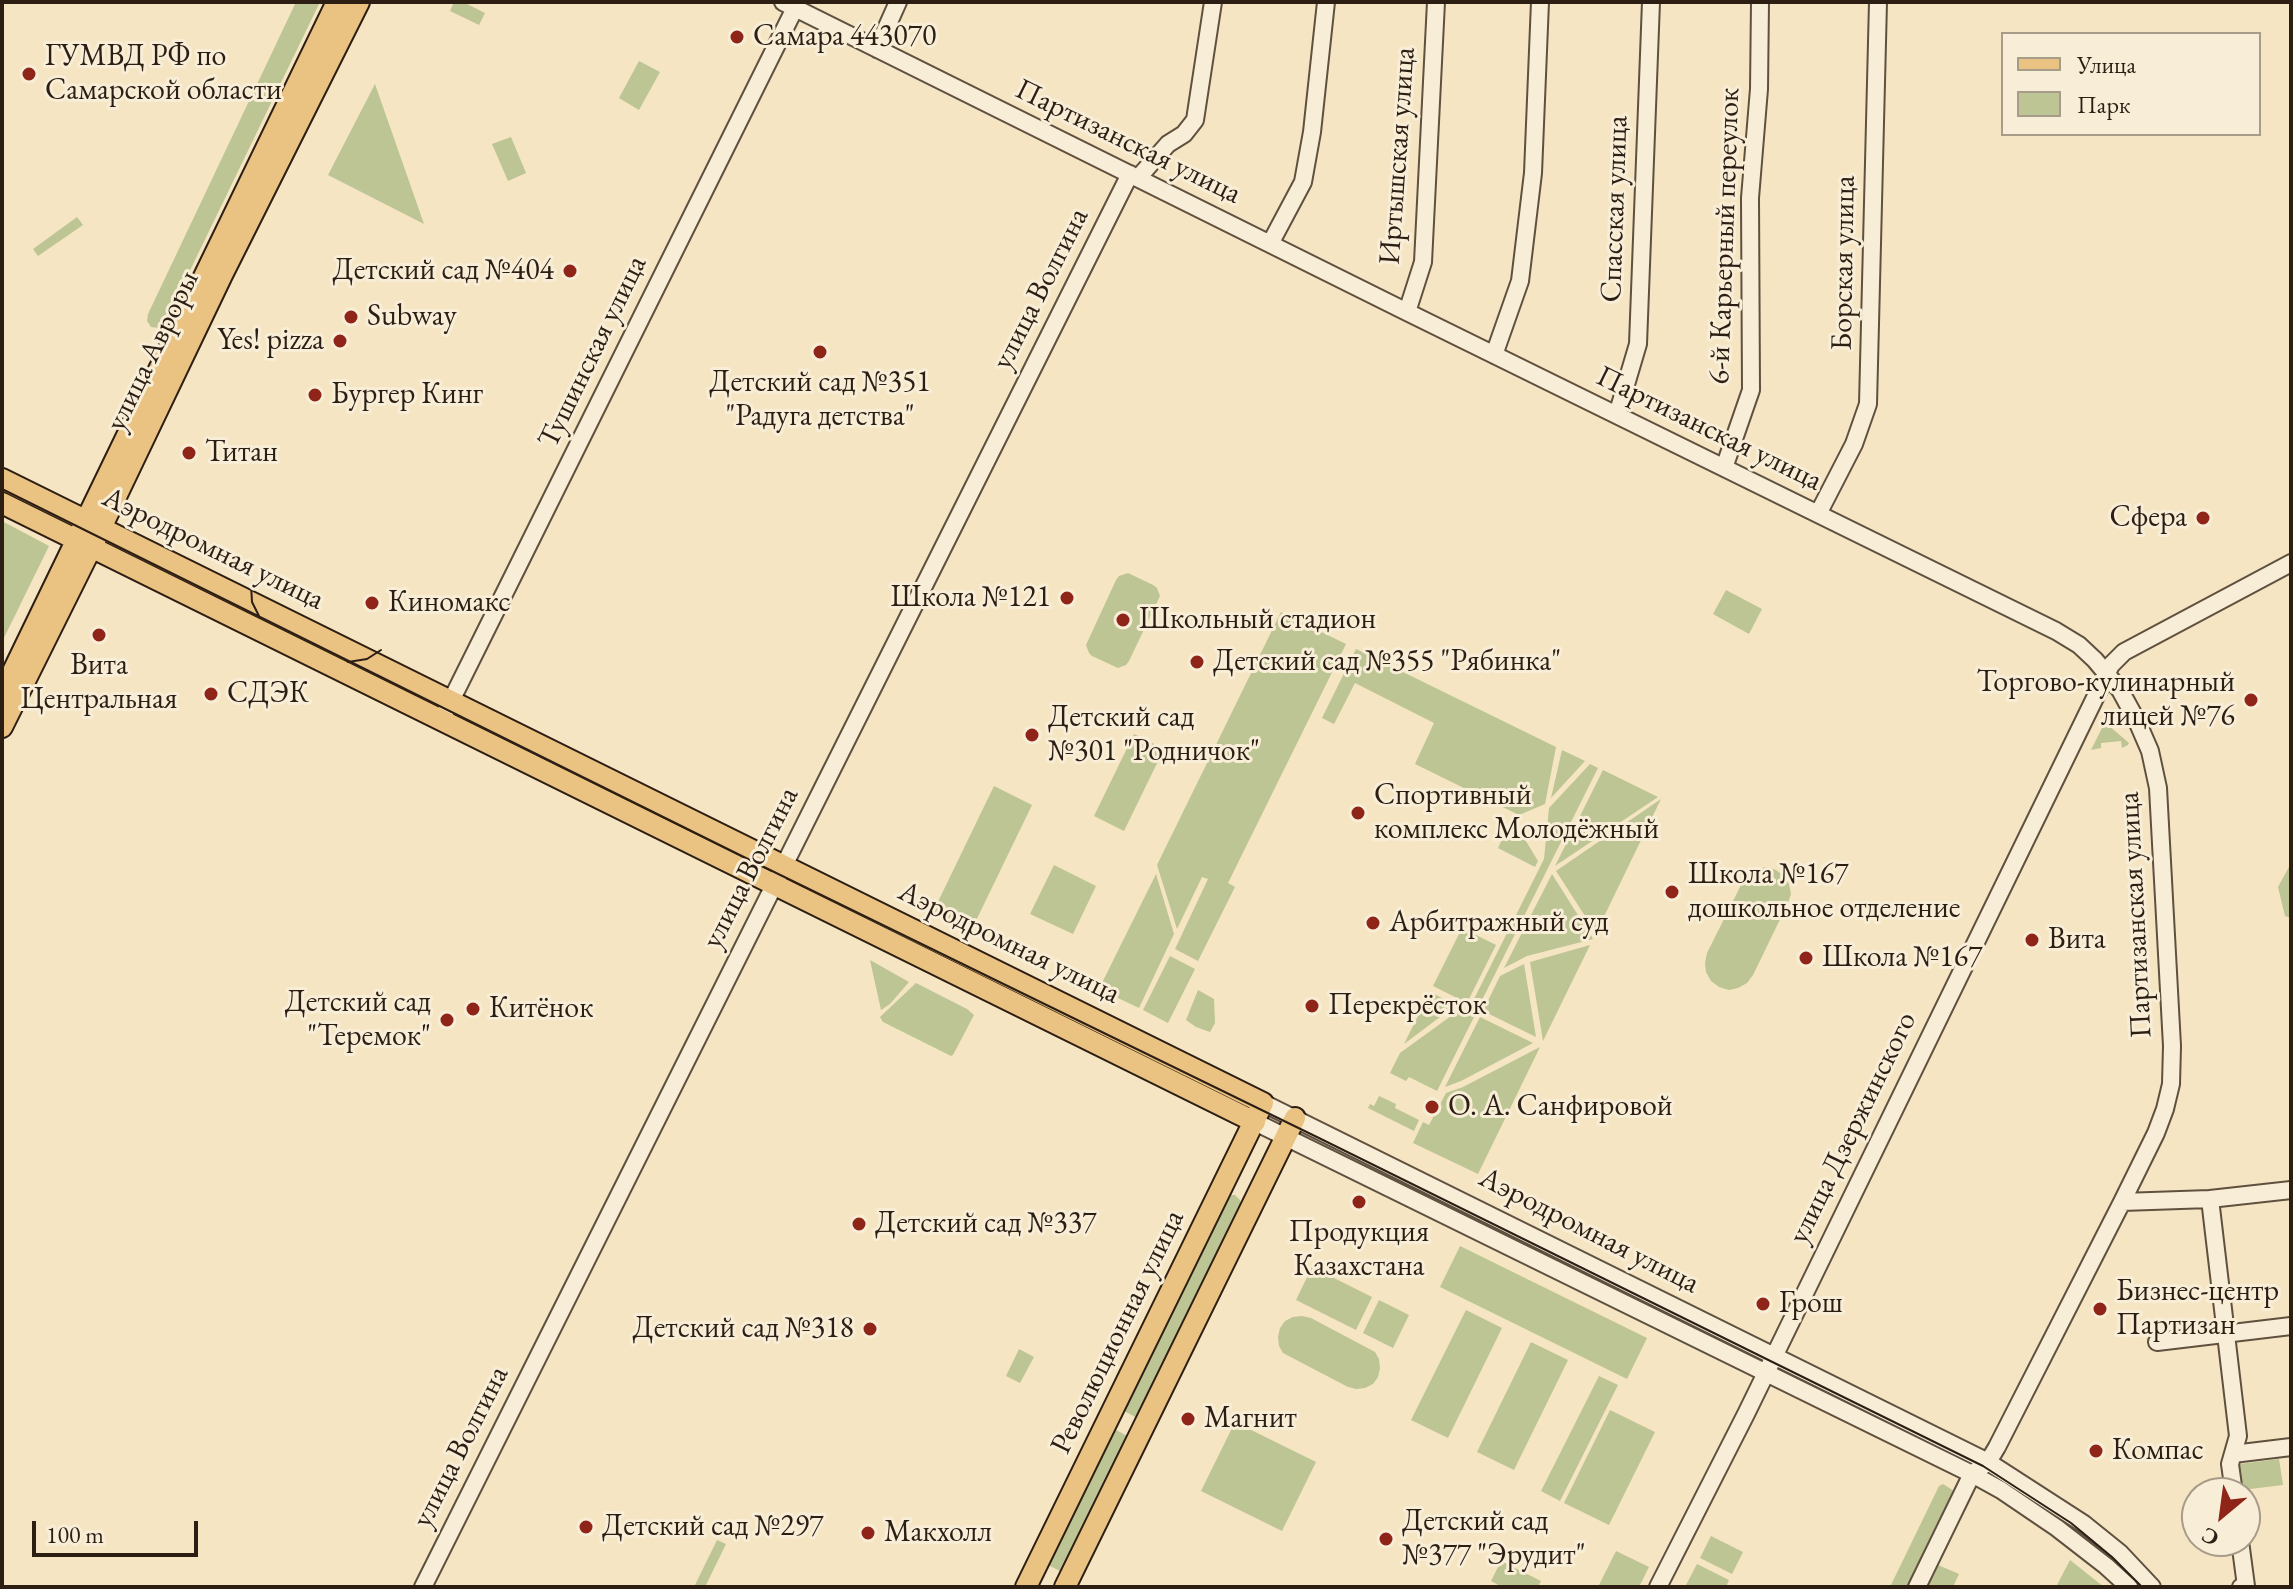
<!DOCTYPE html>
<meta charset="utf-8">
<style>
body{margin:0}
#map{position:relative;width:2293px;height:1589px;overflow:hidden;background:#f5e5c2;font-family:"EB Garamond",serif}
canvas{display:block}
.frame{position:absolute;inset:0;border:4px solid #2d1e14;pointer-events:none}
.legend{position:absolute;left:2001px;top:32px;width:260px;height:104px;box-sizing:border-box;background:#f8eed7;border:2px solid #a79b89;margin:0;padding:10px 14px;list-style:none;font-size:24px;color:#2d1e14}
.legend li{display:flex;align-items:center;gap:16px;height:40px}
.legend b{width:40px;border:2px solid #a79b89}
.north{position:absolute;left:2181px;top:1477px;width:80px;height:80px;box-sizing:border-box;background:#f8eed7;border:2px solid #a79b89;border-radius:50%;rotate:209deg;font-size:22px;font-weight:700;line-height:32px;text-align:center;color:#2d1e14}
.north::after{content:'';display:block;margin:auto;width:28px;height:36px;background:#8f2418;clip-path:polygon(50% 0,100% 100%,50% 72%,0 100%)}
.scale{position:absolute;left:32px;top:1521px;width:166px;height:36px;box-sizing:border-box;border:4px solid #2d1e14;border-top:0;padding-left:10px;font-size:24px;line-height:28px;white-space:nowrap;color:#2d1e14;-webkit-text-stroke:6px #f8eed7;paint-order:stroke}
</style>
<div id="map">
<canvas width="2293" height="1589"></canvas>
<div class="frame"></div>
<ul class="legend">
<li><b style="height:10px;background:#eac281"></b>Улица</li>
<li><b style="height:22px;background:#bcc593"></b>Парк</li>
</ul>
<div class="north">С</div>
<div class="scale">100 m</div>
</div>
<script>
const c = document.querySelector('canvas').getContext('2d');
c.lineJoin = 'round';
function fill(path, color) { c.fillStyle = color; c.fill(path, 'evenodd'); }
const poly = rows => new Path2D(rows.map(r => 'M' + r).join(''));
function stroke(path, color, width, dash) { c.strokeStyle = color; c.lineWidth = width; c.lineCap = dash ? 'butt' : 'round'; c.setLineDash(dash || []); c.stroke(path); }
function write(font, color, halo, rows, align = 'center') {
  c.font = font + ' "EB Garamond",serif'; c.lineWidth = 6; c.setLineDash([]); c.textBaseline = 'middle'; c.strokeStyle = halo; c.fillStyle = color; for (const [text, x, y, turn = 0] of rows) {
    c.save(); c.translate(x, y); c.rotate((+turn || 0) * Math.PI / 180); c.textAlign = isNaN(turn) ? turn : align; if (halo) c.strokeText(text, 0, 0); c.fillText(text, 0, 0); c.restore();
  }
}
fill(poly([
 [296,2,320,2,165,322,159,328,151,327,147,321,148,314],
 [454,2,463,2,485,13,479,25,450,11],
 [639,61,660,72,639,110,619,98],
 [375,84,424,224,328,175],
 [511,137,526,173,508,181,492,144],
 [77,217,83,225,38,256,33,249],
 [2,521,49,546,2,642],
 [1128,573,1153,585,1157,588,1160,596,1129,661,1126,665,1118,668,1092,656,1089,653,1086,645,1116,580,1119,576],
 [1726,590,1762,609,1749,634,1713,614],
 [1281,612,1346,644,1228,883,1235,887,1198,961,1175,949,1208,879,1202,877,1177,929,1157,865],
 [1356,649,1556,747,1545,804,1519,815,1415,764,1434,723,1355,683,1334,724,1322,718],
 [2104,724,2107,724,2129,743,2128,745,2122,748,2121,741,2101,743,2101,748,2091,750],
 [1134,734,1164,749,1124,831,1094,816],
 [1562,750,1585,761,1551,798],
 [1590,764,1598,768,1478,1008,1471,1005,1544,859,1549,808],
 [1603,770,1658,797,1555,866],
 [994,786,1032,805,971,931,933,912],
 [1661,799,1596,933,1556,871],
 [1512,818,1538,861,1535,867,1498,848],
 [2291,863,2291,918,2285,916,2278,887],
 [1054,865,1096,886,1073,934,1030,914],
 [1767,867,1776,870,1784,876,1789,884,1791,894,1788,903,1753,975,1747,983,1738,988,1729,990,1719,987,1711,981,1706,972,1705,963,1707,953,1743,881,1749,873,1757,869],
 [1156,874,1174,934,1139,1008,1099,989],
 [1552,874,1593,939,1527,956,1504,968],
 [1462,928,1496,945,1467,1003,1433,986],
 [1590,945,1543,1041,1530,962],
 [1170,956,1195,969,1168,1023,1143,1010],
 [870,960,909,982,890,1004,881,1010],
 [1524,964,1536,1037,1483,1011,1500,976],
 [916,983,967,1009,974,1015,953,1055,951,1056,883,1022,880,1017],
 [1198,990,1214,999,1215,1023,1210,1032,1196,1027,1186,1020],
 [1430,992,1456,1005,1404,1044],
 [1462,1008,1475,1015,1437,1091,1409,1077,1406,1081,1390,1073,1400,1053],
 [1480,1017,1533,1043,1461,1081,1445,1087],
 [1540,1047,1478,1174,1413,1143,1423,1122,1429,1125,1446,1093,1463,1087],
 [1379,1096,1396,1104,1395,1108,1419,1120,1414,1131,1368,1108,1370,1104,1374,1106],
 [1229,1195,1235,1195,1240,1200,1242,1206,1137,1418,1119,1408],
 [1460,1246,1647,1338,1627,1379,1440,1287],
 [1312,1267,1372,1297,1356,1330,1296,1300],
 [1379,1300,1409,1315,1393,1348,1363,1333],
 [1466,1310,1502,1328,1448,1438,1411,1420],
 [1302,1316,1311,1318,1375,1352,1379,1359,1380,1368,1378,1377,1373,1384,1365,1388,1356,1389,1348,1387,1283,1353,1279,1346,1278,1337,1280,1328,1285,1321,1293,1317],
 [1531,1342,1568,1360,1514,1470,1477,1452],
 [1019,1349,1034,1357,1020,1383,1006,1376],
 [1599,1376,1618,1385,1560,1501,1541,1491],
 [1610,1410,1655,1432,1609,1525,1564,1503],
 [1235,1422,1316,1462,1282,1531,1201,1491],
 [1109,1426,1129,1437,1062,1572,1042,1562],
 [2279,1459,2283,1485,2242,1490,2239,1464],
 [1943,1484,1954,1491,1909,1587,1890,1587,1939,1486],
 [1711,1536,1743,1552,1732,1574,1700,1558],
 [717,1540,726,1544,705,1587,694,1587],
 [1616,1551,1649,1567,1639,1587,1598,1587],
 [2070,1560,2104,1587,2056,1587],
 [1501,1561,1541,1581,1538,1587,1502,1587,1491,1581],
 [1697,1564,1729,1580,1726,1587,1685,1587],
 [1938,1565,1959,1574,1953,1587,1927,1587]
]), '#bcc593');
const minor = poly([
 [783,2,1407,312,2056,631,2079,645,2095,660,2120,690,2137,721,2150,751,2158,788,2172,1046,2171,1084,2165,1109,2156,1133,2122,1202,1997,1447,1988,1462,1972,1474,1917,1587],
 [877,49,898,2],
 [1138,178,1168,144,1184,134,1195,120,1213,2],
 [1270,244,1303,182,1312,132,1326,2],
 [1407,312,1423,262,1436,2],
 [1494,355,1520,281,1533,173,1540,2],
 [1617,415,1638,344,1651,2],
 [1724,468,1751,390,1750,198,1759,89,1760,2],
 [1818,514,1854,444,1868,404,1878,2],
 [441,721,795,8],
 [1263,1103,1988,1462,2084,1524,2120,1553,2152,1587],
 [1255,1122,1972,1474,2001,1490,2057,1528,2106,1566,2129,1587],
 [2210,1199,2238,1436,2230,1464,2234,1493],
 [2122,1202,2210,1199,2291,1190],
 [2157,1342,2291,1326],
 [2233,1454,2291,1447],
 [2240,1541,2246,1586,2241,1587],
 [423,1587,1130,174],
 [1658,1587,1746,1414,2111,665,2124,652,2291,563]
]);
const major = poly([
 [2,479,1263,1103,1026,1587],
 [2,503,1255,1122],
 [2,694,337,2],
 [2,727,101,528,222,275,359,2],
 [1065,1587,1295,1118]
]);
stroke(minor, '#5f5040', 20);
stroke(major, '#2d1e14', 24);
stroke(minor, '#f8eed7', 16);
stroke(major, '#eac281', 20);
stroke(poly([
 [2,489,768,869,1321,1139,1983,1466,2071,1523,2112,1557,2142,1587],
 [251,584,252,602,260,618],
 [348,662,367,659,381,650]
]), '#2d1e14', 2);
for (const [x, y, r, color] of [
 [737,37,8,"#8f2418"],
 [29,74,8,"#8f2418"],
 [570,271,8,"#8f2418"],
 [351,317,8,"#8f2418"],
 [340,341,8,"#8f2418"],
 [820,352,8,"#8f2418"],
 [315,395,8,"#8f2418"],
 [189,453,8,"#8f2418"],
 [2203,518,8,"#8f2418"],
 [1067,598,8,"#8f2418"],
 [372,603,8,"#8f2418"],
 [1123,620,8,"#8f2418"],
 [99,635,8,"#8f2418"],
 [1197,662,8,"#8f2418"],
 [211,694,8,"#8f2418"],
 [2251,700,8,"#8f2418"],
 [1032,735,8,"#8f2418"],
 [1358,813,8,"#8f2418"],
 [1672,892,8,"#8f2418"],
 [1373,923,8,"#8f2418"],
 [2032,940,8,"#8f2418"],
 [1806,958,8,"#8f2418"],
 [1312,1006,8,"#8f2418"],
 [473,1009,8,"#8f2418"],
 [447,1020,8,"#8f2418"],
 [1432,1107,8,"#8f2418"],
 [1359,1202,8,"#8f2418"],
 [859,1224,8,"#8f2418"],
 [1763,1304,8,"#8f2418"],
 [2100,1309,8,"#8f2418"],
 [870,1329,8,"#8f2418"],
 [1188,1419,8,"#8f2418"],
 [2096,1451,8,"#8f2418"],
 [586,1527,8,"#8f2418"],
 [868,1533,8,"#8f2418"],
 [1386,1539,8,"#8f2418"]
]) { const dot = new Path2D(); dot.arc(x, y, r, 0, 2 * Math.PI); c.fillStyle = color; c.fill(dot); stroke(dot, '#f8eed7', 3); }
write('30px', '#2d1e14', '#f8eed7', [
 ["Самара 443070",753,37],
 ["ГУМВД РФ по",45,57],
 ["Самарской области",45,91],
 ["Детский сад №404",554,271,"right"],
 ["Subway",367,317],
 ["Yes! pizza",324,341,"right"],
 ["Детский сад №351",820,383,"center"],
 ["\"Радуга детства\"",820,417,"center"],
 ["Бургер Кинг",331,395],
 ["Титан",205,453],
 ["Сфера",2187,518,"right"],
 ["Школа №121",1051,598,"right"],
 ["Киномакс",388,603],
 ["Школьный стадион",1139,620],
 ["Детский сад №355 \"Рябинка\"",1213,662],
 ["Вита",99,666,"center"],
 ["Центральная",99,700,"center"],
 ["Торгово-кулинарный",2235,683,"right"],
 ["лицей №76",2235,717,"right"],
 ["СДЭК",227,694],
 ["Детский сад",1048,718],
 ["№301 \"Родничок\"",1048,752],
 ["Спортивный",1374,796],
 ["комплекс Молодёжный",1374,830],
 ["Школа №167",1688,875],
 ["дошкольное отделение",1688,909],
 ["Арбитражный суд",1389,923],
 ["Вита",2048,940],
 ["Школа №167",1822,958],
 ["Детский сад",431,1003,"right"],
 ["\"Теремок\"",431,1037,"right"],
 ["Перекрёсток",1328,1006],
 ["Китёнок",489,1009],
 ["О. А. Санфировой",1448,1107],
 ["Детский сад №337",875,1224],
 ["Продукция",1359,1233,"center"],
 ["Казахстана",1359,1267,"center"],
 ["Бизнес-центр",2116,1292],
 ["Партизан",2116,1326],
 ["Грош",1779,1304],
 ["Детский сад №318",854,1329,"right"],
 ["Магнит",1204,1419],
 ["Компас",2112,1451],
 ["Детский сад",1402,1522],
 ["№377 \"Эрудит\"",1402,1556],
 ["Детский сад №297",602,1527],
 ["Макхолл",884,1533]
], 'left');
write('30px', '#2d1e14', '#f8eed7', [
 ["Партизанская улица",1128,142,26],
 ["Иртышская улица",1398,156,-86],
 ["Спасская улица",1615,209,-88],
 ["6-й Карьерный переулок",1725,236,-88],
 ["Борская улица",1844,263,-89],
 ["улица Волгина",1041,289,-63],
 ["улица Авроры",153,351,-64],
 ["Тушинская улица",593,352,-64],
 ["Партизанская улица",1709,429,26],
 ["Аэродромная улица",213,549,26],
 ["улица Волгина",751,868,-63],
 ["Партизанская улица",2136,915,-93],
 ["Аэродромная улица",1009,943,26],
 ["улица Дзержинского",1853,1128,-64],
 ["Аэродромная улица",1589,1231,27],
 ["Революционная улица",1118,1332,-64],
 ["улица Волгина",461,1447,-63]
]);
</script>
